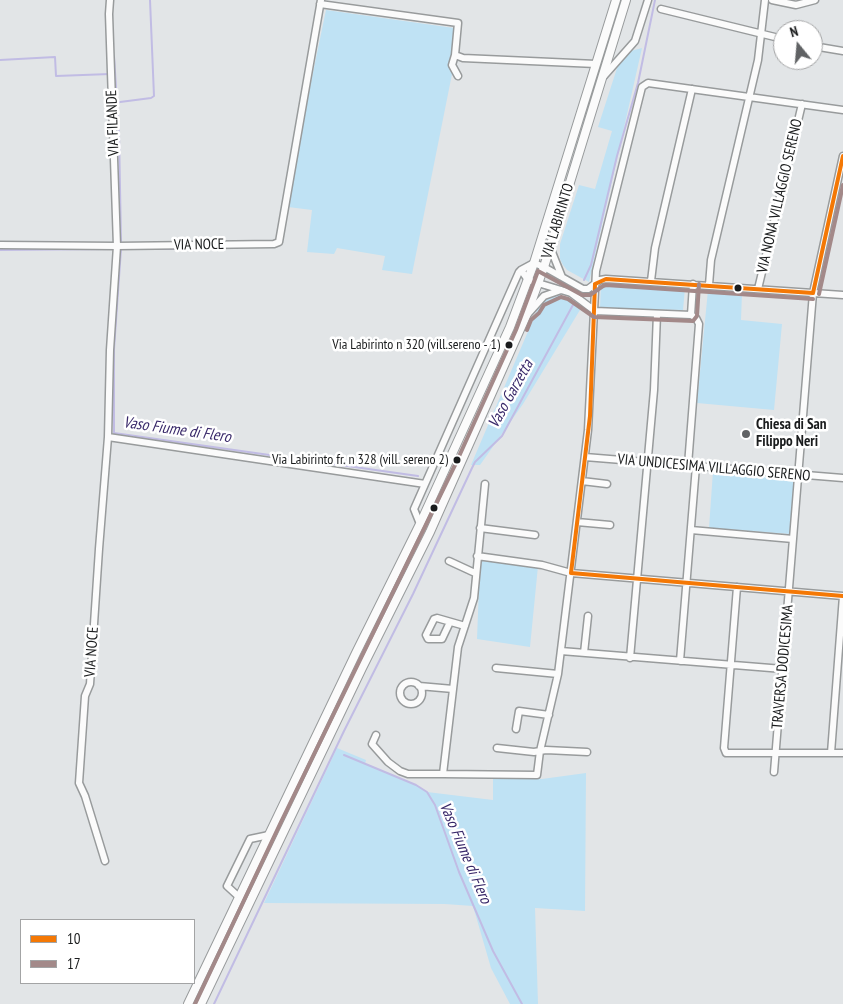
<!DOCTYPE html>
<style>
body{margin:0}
#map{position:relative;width:843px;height:1004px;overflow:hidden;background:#e2e5e7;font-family:"PT Sans Narrow",sans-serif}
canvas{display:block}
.legend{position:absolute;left:20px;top:919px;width:175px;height:65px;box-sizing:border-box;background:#fff;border:1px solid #a3a4a5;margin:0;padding:6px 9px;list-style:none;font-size:15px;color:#1a1c1d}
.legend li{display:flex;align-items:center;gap:10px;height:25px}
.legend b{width:25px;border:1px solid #a3a4a5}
.north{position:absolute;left:773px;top:20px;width:50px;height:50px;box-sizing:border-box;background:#fff;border:1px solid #a3a4a5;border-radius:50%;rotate:343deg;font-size:14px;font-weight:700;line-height:20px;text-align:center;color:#1a1c1d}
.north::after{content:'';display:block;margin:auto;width:18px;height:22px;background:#606264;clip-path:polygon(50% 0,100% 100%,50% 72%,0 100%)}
</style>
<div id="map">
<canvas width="843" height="1004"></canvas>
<ul class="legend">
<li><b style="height:6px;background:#f47805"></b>10</li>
<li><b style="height:6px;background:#a38989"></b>17</li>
</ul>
<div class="north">N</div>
</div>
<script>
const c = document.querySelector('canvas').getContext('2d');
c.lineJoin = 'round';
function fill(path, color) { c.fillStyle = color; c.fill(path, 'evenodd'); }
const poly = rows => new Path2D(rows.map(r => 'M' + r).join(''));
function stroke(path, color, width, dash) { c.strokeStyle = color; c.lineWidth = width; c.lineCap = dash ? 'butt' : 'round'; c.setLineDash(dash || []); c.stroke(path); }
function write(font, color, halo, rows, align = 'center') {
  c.font = font + ' "PT Sans Narrow",sans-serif'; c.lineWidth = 5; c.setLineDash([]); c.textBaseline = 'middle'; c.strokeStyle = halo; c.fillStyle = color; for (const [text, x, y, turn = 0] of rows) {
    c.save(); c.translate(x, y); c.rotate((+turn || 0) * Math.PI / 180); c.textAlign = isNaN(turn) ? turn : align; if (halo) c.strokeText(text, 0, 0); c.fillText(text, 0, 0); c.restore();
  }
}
fill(poly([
 [326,10,461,29,412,274,382,270,385,256,337,248,334,254,307,252,312,210,288,207,310,87],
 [642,48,589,282,567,270,563,265,560,259,560,244,579,185,595,189,612,131,598,127,619,62,627,52],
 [601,283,685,288,683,310,600,308],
 [708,290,742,293,741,320,782,324,774,410,697,403],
 [558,294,583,305,523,404,480,465,471,465,541,301],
 [713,471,794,477,790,534,709,528],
 [480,561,538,566,530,647,477,639],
 [337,748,366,760,365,764,416,785,427,792,493,800,493,778,542,779,586,773,585,911,535,908,538,1004,510,1004,491,968,473,906,445,904,264,903]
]), '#bfe2f4');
stroke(poly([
 [114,56,119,134,121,241],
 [0,60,55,57,56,76,110,74],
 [116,103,120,102,151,98,154,96,150,0],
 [122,249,121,249,114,349,114,433,418,476],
 [147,249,185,249],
 [0,250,111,249],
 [584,280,591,265,617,156,638,83,655,0],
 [344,755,416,785,427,792,435,805,459,872,493,951,522,1004],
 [214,1004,344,731,413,594,472,468,475,462,502,436,574,303]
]), '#c1bce4', 2);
const minor = poly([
 [110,0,109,14,117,246,274,244,279,242,321,0],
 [772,0,796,5,815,0],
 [320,4,458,23,455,55,463,58,596,64],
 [661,9,783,39],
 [813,46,843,51],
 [455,55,452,65,458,76],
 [604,76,635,41,648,0],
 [0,245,117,246,110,350,108,437,425,484],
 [550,247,562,277],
 [521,270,528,280,571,293,595,311,691,315],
 [651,281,655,248,692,89],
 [709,285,711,260,758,60,765,0],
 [758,289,802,104],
 [527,315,544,296,561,290],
 [691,315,693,284],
 [585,457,843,478],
 [688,465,699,324,696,318,691,315],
 [582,481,607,484],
 [485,484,474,598,458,647,443,774,537,775,540,751,558,674,588,430,596,271,642,87,648,83,843,110],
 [577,522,610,525],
 [420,524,414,509,519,272,521,270,534,263,544,267,583,289,588,289,600,280,606,279,843,295],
 [480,528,535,535],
 [691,530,793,539],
 [477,556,542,565,571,573,843,596],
 [449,561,475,573],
 [737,587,724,748,726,753,843,753],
 [450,622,442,639,428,639,426,635,434,619,437,618,465,626],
 [561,651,783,669],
 [584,653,588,616],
 [630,658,654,390,657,314],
 [680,661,696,466],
 [496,668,558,674],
 '400 693a11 11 0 1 1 22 0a11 11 0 1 1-22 0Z',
 [419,686,453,689],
 [516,729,519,711,549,715],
 [376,735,372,744,388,762,400,771,408,774,443,774],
 [497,748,534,752,546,750,587,752],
 [831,753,843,596],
 [774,772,813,293,843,156],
 [105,861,85,796,79,783,85,696,90,684,99,549,108,437],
 [239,897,227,886,250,839,269,835]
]);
const tertiary = poly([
 [188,1004,356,653,420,524,510,327,534,263,616,0],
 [201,1004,362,668,430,532,526,316,544,267,626,0]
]);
stroke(minor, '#989b9c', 9);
stroke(tertiary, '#989b9c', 10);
stroke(minor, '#fbfbfb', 6);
stroke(tertiary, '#fbfbfb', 8);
stroke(poly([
 [595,284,606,279,813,293],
 [813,293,843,156],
 [571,573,590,416,595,284],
 [571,573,843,596]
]), '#f47805', 4);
stroke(poly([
 [819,294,843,185],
 [527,330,531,320,539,313,544,305,561,297,568,299,594,317,693,321,697,316,699,284],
 [195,1004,281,822,456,463,516,330,538,271,582,295,590,295,603,286,606,285,813,299]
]), '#a38989', 4);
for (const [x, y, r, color] of [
 [738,288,4.5,"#1a1c1d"],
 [509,345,4.5,"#1a1c1d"],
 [746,434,5,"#606264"],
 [457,460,4.5,"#1a1c1d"],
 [434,508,4.5,"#1a1c1d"]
]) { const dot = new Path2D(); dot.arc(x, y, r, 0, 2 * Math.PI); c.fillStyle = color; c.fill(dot); stroke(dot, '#fff', 2); }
write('14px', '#1a1c1d', '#fff', [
 ["Via Labirinto n 320 (vill.sereno - 1)",500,345],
 ["Via Labirinto fr. n 328 (vill. sereno 2)",448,460]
], 'right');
write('15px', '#1a1c1d', '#fff', [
 ["VIA FILANDE",113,123,-92],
 ["VIA NONA VILLAGGIO SERENO",780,196,-77],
 ["VIA LABIRINTO",558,221,-73],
 ["VIA NOCE",199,245,-1],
 ["VIA UNDICESIMA VILLAGGIO SERENO",714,468,5],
 ["VIA NOCE",92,652,-86],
 ["TRAVERSA DODICESIMA",783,667,-85]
]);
write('bold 15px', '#1a1c1d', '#fff', [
 ["Chiesa di San",756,425],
 ["Filippo Neri",756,442]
], 'left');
write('italic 16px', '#39296a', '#fff', [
 ["Vaso Garzetta",511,394,-61],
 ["Vaso Fiume di Flero",177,430,8],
 ["Vaso Fiume di Flero",465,853,67]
]);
</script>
